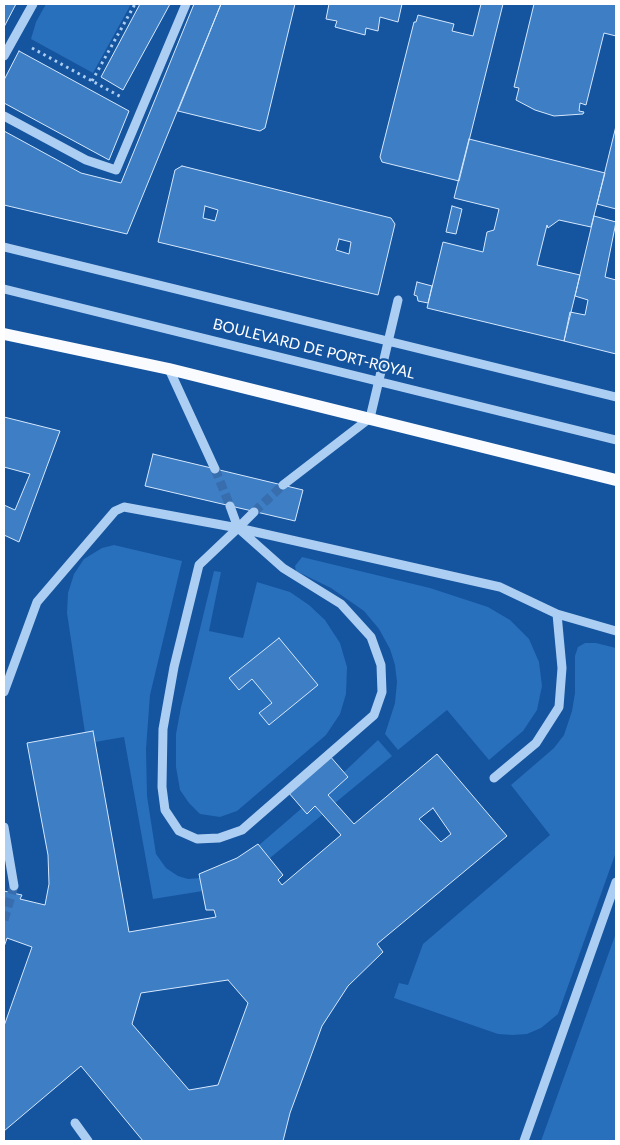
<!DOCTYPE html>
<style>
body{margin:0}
#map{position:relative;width:620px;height:1145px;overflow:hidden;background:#15549e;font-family:Lato,sans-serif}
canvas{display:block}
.frame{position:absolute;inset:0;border:5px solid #fff;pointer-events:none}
</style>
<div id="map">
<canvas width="620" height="1145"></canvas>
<div class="frame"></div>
</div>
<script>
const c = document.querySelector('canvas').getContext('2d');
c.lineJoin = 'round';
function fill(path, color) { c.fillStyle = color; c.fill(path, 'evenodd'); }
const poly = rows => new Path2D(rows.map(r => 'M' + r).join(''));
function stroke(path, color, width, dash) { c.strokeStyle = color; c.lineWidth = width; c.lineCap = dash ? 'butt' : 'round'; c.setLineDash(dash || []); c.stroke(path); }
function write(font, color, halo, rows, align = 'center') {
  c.font = font + ' Lato,sans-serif'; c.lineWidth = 4.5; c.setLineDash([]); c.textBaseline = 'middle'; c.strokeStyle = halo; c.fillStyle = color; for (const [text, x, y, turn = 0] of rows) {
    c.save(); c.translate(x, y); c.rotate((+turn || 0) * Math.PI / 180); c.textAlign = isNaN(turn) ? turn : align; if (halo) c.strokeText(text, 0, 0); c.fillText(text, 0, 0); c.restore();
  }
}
fill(poly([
 [46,4,131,4,93,73,31,39,36,22],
 [114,545,182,561,150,695,146,749,147,796,156,854,166,868,178,876,188,879,200,878,203,891,153,899,124,737,95,742,93,732,85,733,67,613,68,593,74,574,84,559,102,548],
 [302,557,430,588,488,607,510,620,529,639,539,662,542,686,537,710,523,731,489,760,447,710,398,750,385,734,395,703,397,682,395,665,390,649,379,629,364,611,331,588,296,571,295,566],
 [214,571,221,572,209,631,243,638,257,582,290,592,309,605,325,620,340,643,347,667,346,694,340,714,326,735,237,811,220,817,200,814,189,803,180,790,176,767,176,734,181,707],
 [585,643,596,643,616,648,616,852,558,1014,541,1028,527,1034,512,1035,498,1034,394,998,399,983,408,985,423,944,550,835,511,785,554,748,564,735,572,711,575,693,575,656,578,647],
 [378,740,392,756,335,803,328,795,348,777,344,772],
 [315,806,322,815,270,858,258,846,302,808],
 [616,933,616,1141,541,1141]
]), '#286fbc');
const building = poly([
 [4,4,16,4,4,27,4,4],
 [140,4,170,4,123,90,101,77,140,4],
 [194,4,221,4,127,234,4,205,4,131,81,173,121,183,194,4],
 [221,4,295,4,265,128,260,131,178,111,221,4],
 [329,4,402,4,398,22,380,17,378,31,366,28,365,35,335,27,337,21,326,19,329,4],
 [479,4,503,4,459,181,382,162,380,157,414,22,416,22,418,15,454,24,452,31,473,36,481,4,479,4],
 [534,4,616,4,616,36,604,33,586,105,580,103,579,111,584,112,583,114,554,116,535,110,516,100,519,88,514,87,534,4],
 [19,51,129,111,109,160,4,103,4,80,19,51],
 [616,126,616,209,597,204,616,126],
 [469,139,605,173,591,227,559,220,548,228,547,225,537,265,580,275,564,341,427,308,443,242,483,252,487,232,494,230,499,209,454,198,469,139],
 [182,166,391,218,395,224,378,295,158,242,175,170,182,166],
 [205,206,218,210,215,221,203,218,205,206],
 [339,239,351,242,349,254,336,250,339,239],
 [452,206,462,209,456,234,446,232,452,206],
 [594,216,616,222,605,277,616,280,616,354,564,341,570,312,585,315,588,300,575,296,594,216],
 [417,282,432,286,428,303,418,301,417,296,414,295,417,282],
 [4,417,60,431,19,542,4,535,4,505,15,510,30,474,4,467,4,417],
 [153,454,303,490,295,521,145,486,153,454],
 [279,638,318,685,269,725,259,713,272,703,252,679,239,690,229,678,279,638],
 [93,731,129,932,216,917,214,910,206,910,199,874,237,858,258,844,283,875,278,880,282,885,341,835,315,806,307,814,288,792,329,755,348,777,328,795,354,824,437,754,507,836,377,944,383,952,348,986,322,1026,290,1113,283,1141,143,1141,81,1066,4,1131,4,1026,32,947,7,938,4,947,4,891,22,895,20,899,45,905,49,884,48,855,27,743,93,731],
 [433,808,451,834,441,842,419,819,433,808],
 [228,980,248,1003,218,1085,189,1090,132,1024,141,993,228,980]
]);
fill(building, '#3d7ec5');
stroke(building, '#d5e8fd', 1);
stroke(poly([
 [215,469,230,506],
 [254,512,283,485],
 [4,920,14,886]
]), '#386ead', 9, [9, 4.5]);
stroke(poly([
 [32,48,123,98],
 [92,81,135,4]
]), '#accef3', 3, [2.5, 4]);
stroke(poly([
 [4,56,33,4],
 [4,116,86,160,116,170,186,4],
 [4,247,616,397],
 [4,289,616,440],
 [169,369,215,469],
 [283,485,370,418,398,300],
 [230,506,238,528,254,512],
 [238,528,283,568,341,604,371,637,381,665,382,692,374,715,242,830,219,838,197,839,179,831,165,810,162,787,163,729,174,667,199,565,238,528],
 [557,614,616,631],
 [4,692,37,602,115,511,124,507,238,528,500,587,557,614,562,668,559,707,536,743,494,778],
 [4,827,14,886],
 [75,1123,88,1141],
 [524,1141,616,882]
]), '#accef3', 9);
stroke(poly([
 [4,334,169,369,616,480]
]), '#f9fbff', 12);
write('15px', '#fff', '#15549e', [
 ["BOULEVARD DE PORT-ROYAL",314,349,14]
]);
</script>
